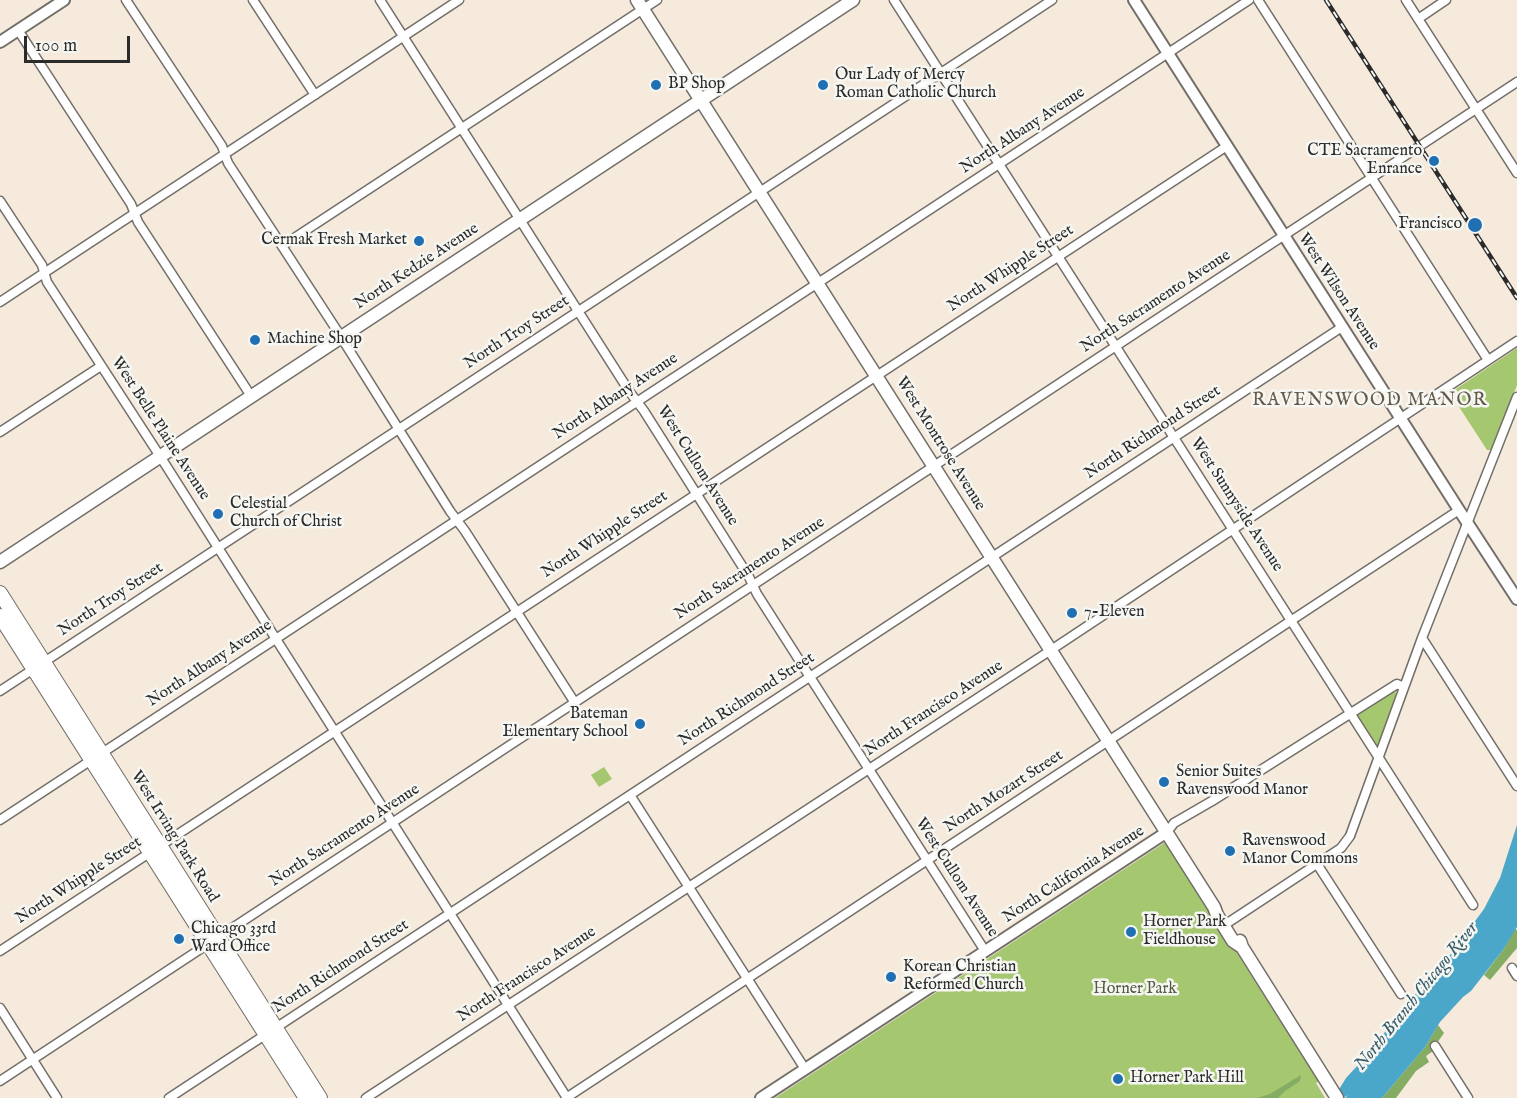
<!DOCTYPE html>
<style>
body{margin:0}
#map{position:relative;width:1517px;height:1098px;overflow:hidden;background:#f5eadb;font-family:"IM FELL English",serif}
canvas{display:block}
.scale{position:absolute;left:24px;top:36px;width:106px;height:27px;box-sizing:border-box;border:3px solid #2b2b2b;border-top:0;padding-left:8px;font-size:18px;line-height:21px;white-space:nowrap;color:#2b2b2b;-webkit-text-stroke:4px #f6f6f2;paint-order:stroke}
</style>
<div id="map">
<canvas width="1517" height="1098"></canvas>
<div class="scale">100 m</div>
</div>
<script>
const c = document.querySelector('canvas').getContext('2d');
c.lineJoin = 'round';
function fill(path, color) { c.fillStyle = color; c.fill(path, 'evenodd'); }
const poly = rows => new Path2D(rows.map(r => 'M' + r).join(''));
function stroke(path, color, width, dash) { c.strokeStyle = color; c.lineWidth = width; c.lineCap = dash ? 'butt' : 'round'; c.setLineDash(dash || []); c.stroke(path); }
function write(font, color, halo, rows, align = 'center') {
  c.font = font + ' "IM FELL English",serif'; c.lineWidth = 5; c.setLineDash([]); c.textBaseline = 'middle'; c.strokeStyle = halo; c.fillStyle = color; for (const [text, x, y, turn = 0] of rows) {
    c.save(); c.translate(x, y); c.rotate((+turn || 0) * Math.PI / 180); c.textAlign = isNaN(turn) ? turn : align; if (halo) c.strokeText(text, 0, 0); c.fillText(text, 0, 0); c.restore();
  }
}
fill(poly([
 [1517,348,1517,385,1492,450,1487,450,1452,396,1453,391],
 [1391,691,1395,691,1396,694,1377,747,1357,717,1357,714],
 [604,767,612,779,599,787,591,775],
 [1164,843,1167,843,1171,849,1317,1079,1319,1081,1316,1083,1325,1098,775,1098]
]), '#a5c770');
fill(poly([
 [1515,929,1517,930,1517,948,1490,980,1484,975,1503,950],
 [1438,1025,1444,1033,1437,1043,1439,1047,1426,1056,1429,1062,1416,1071,1396,1098,1382,1098,1425,1047],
 [1301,1075,1300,1081,1285,1091,1278,1098,1257,1098,1270,1094]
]), '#84ac62');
fill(poly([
 [1517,825,1517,927,1503,950,1471,991,1463,997,1440,1022,1425,1047,1382,1098,1345,1098,1348,1095,1343,1098,1338,1091,1346,1078,1370,1052,1403,1008,1450,955,1484,909,1500,878]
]), '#4ba7c9');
const minor = poly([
 [126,0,222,146,228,163,336,329,450,511,465,531,575,703],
 [253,0,315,95],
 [380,0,629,391,644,411,749,577,757,594,985,951],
 [894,0,1473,905],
 [1258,0,1488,360],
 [1406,0,1517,173],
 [1418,19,1446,0],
 [18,30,131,204,138,222,251,396],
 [0,201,42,265,47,282,165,464,567,1098],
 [282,246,657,0],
 [0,302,459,0],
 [0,432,101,366],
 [1422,638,1517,786],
 [0,691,1052,0],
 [630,795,805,1069],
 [0,820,1249,0],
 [1167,832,1174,823,1212,801,1397,684,1404,687],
 [1317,864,1401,994],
 [1229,922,1341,848,1350,836,1422,638,1517,397],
 [0,951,1227,146],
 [1512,968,1517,976],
 [0,1008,57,1098],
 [1435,1046,1468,1098],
 [0,1081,1517,82],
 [169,1098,1342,327],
 [366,1098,1051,650,1517,341],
 [566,1098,1459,510]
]);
const tertiary = poly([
 [1134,0,1459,510,1517,599],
 [0,42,64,0],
 [761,1098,1167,832]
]);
const secondary = poly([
 [637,0,1214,907,1217,915,1228,933,1233,941,1242,947],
 [0,562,853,0],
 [1240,941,1242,947,1337,1098]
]);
const primary = poly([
 [0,593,320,1098],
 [0,616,306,1098]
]);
stroke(minor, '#726e69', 11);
stroke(tertiary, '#726e69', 14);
stroke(secondary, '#726e69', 15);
stroke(primary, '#726e69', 16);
stroke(minor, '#fff', 8);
stroke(tertiary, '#fff', 10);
stroke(secondary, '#fff', 12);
stroke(primary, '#fff', 14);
const rail = poly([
 [1326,0,1517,298]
]);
stroke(rail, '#2b2b2b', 4.5);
stroke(rail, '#f6f6f2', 2, [7]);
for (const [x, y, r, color] of [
 [656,85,6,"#1f6fb2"],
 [823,85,6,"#1f6fb2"],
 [1434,161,6,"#1f6fb2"],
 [1475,225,8,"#1f6fb2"],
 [419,241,6,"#1f6fb2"],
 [255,340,6,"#1f6fb2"],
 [218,514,6,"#1f6fb2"],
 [1072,613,6,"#1f6fb2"],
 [640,724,6,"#1f6fb2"],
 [1164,782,6,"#1f6fb2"],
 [1230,851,6,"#1f6fb2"],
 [1131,932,6,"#1f6fb2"],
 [179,939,6,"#1f6fb2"],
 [891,977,6,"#1f6fb2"],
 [1118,1079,6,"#1f6fb2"]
]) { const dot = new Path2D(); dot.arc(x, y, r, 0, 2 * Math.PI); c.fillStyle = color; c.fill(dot); stroke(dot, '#f6f6f2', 2); }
write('16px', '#2b2b2b', '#f6f6f2', [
 ["Our Lady of Mercy",835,76],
 ["Roman Catholic Church",835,94],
 ["BP Shop",668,85],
 ["CTE Sacramento",1422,152,"right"],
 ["Enrance",1422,170,"right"],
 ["Francisco",1462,225,"right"],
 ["Cermak Fresh Market",407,241,"right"],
 ["Machine Shop",267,340],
 ["Celestial",230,505],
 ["Church of Christ",230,523],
 ["7-Eleven",1084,613],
 ["Bateman",628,715,"right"],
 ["Elementary School",628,733,"right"],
 ["Senior Suites",1176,773],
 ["Ravenswood Manor",1176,791],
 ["Ravenswood",1242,842],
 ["Manor Commons",1242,860],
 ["Horner Park",1143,923],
 ["Fieldhouse",1143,941],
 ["Chicago 33rd",191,930],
 ["Ward Office",191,948],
 ["Korean Christian",903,968],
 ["Reformed Church",903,986],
 ["Horner Park Hill",1130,1079]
], 'left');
write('16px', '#2b2b2b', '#f6f6f2', [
 ["North Albany Avenue",1023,131,-33],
 ["North Kedzie Avenue",417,267,-33],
 ["North Whipple Street",1011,269,-33],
 ["West Wilson Avenue",1338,292,57],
 ["North Sacramento Avenue",1156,302,-33],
 ["North Troy Street",517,333,-33],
 ["North Albany Avenue",616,397,-33],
 ["West Belle Plaine Avenue",160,429,57],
 ["North Richmond Street",1153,433,-33],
 ["West Montrose Avenue",940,444,58],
 ["West Cullom Avenue",697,466,58],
 ["West Sunnyside Avenue",1236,505,57],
 ["North Whipple Street",605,535,-33],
 ["North Sacramento Avenue",750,569,-33],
 ["North Troy Street",111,600,-33],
 ["North Albany Avenue",210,664,-33],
 ["North Richmond Street",747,700,-33],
 ["North Francisco Avenue",934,709,-33],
 ["North Mozart Street",1004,792,-33],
 ["North Sacramento Avenue",345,836,-33],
 ["West Irving Park Road",174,837,58],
 ["North California Avenue",1074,875,-33],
 ["West Cullom Avenue",956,878,57],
 ["North Whipple Street",79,881,-33],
 ["North Richmond Street",341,967,-33],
 ["North Francisco Avenue",527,975,-33]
]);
write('16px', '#505a40', '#f6f6f2', [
 ["Horner Park",1135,990]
]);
c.letterSpacing = '1.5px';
write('18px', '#655a4a', '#f6f6f2', [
 ["RAVENSWOOD MANOR",1370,401]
]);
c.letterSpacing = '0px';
write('italic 18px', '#385d6a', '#f6f6f2', [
 ["North Branch Chicago River",1417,997,-51]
]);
</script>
